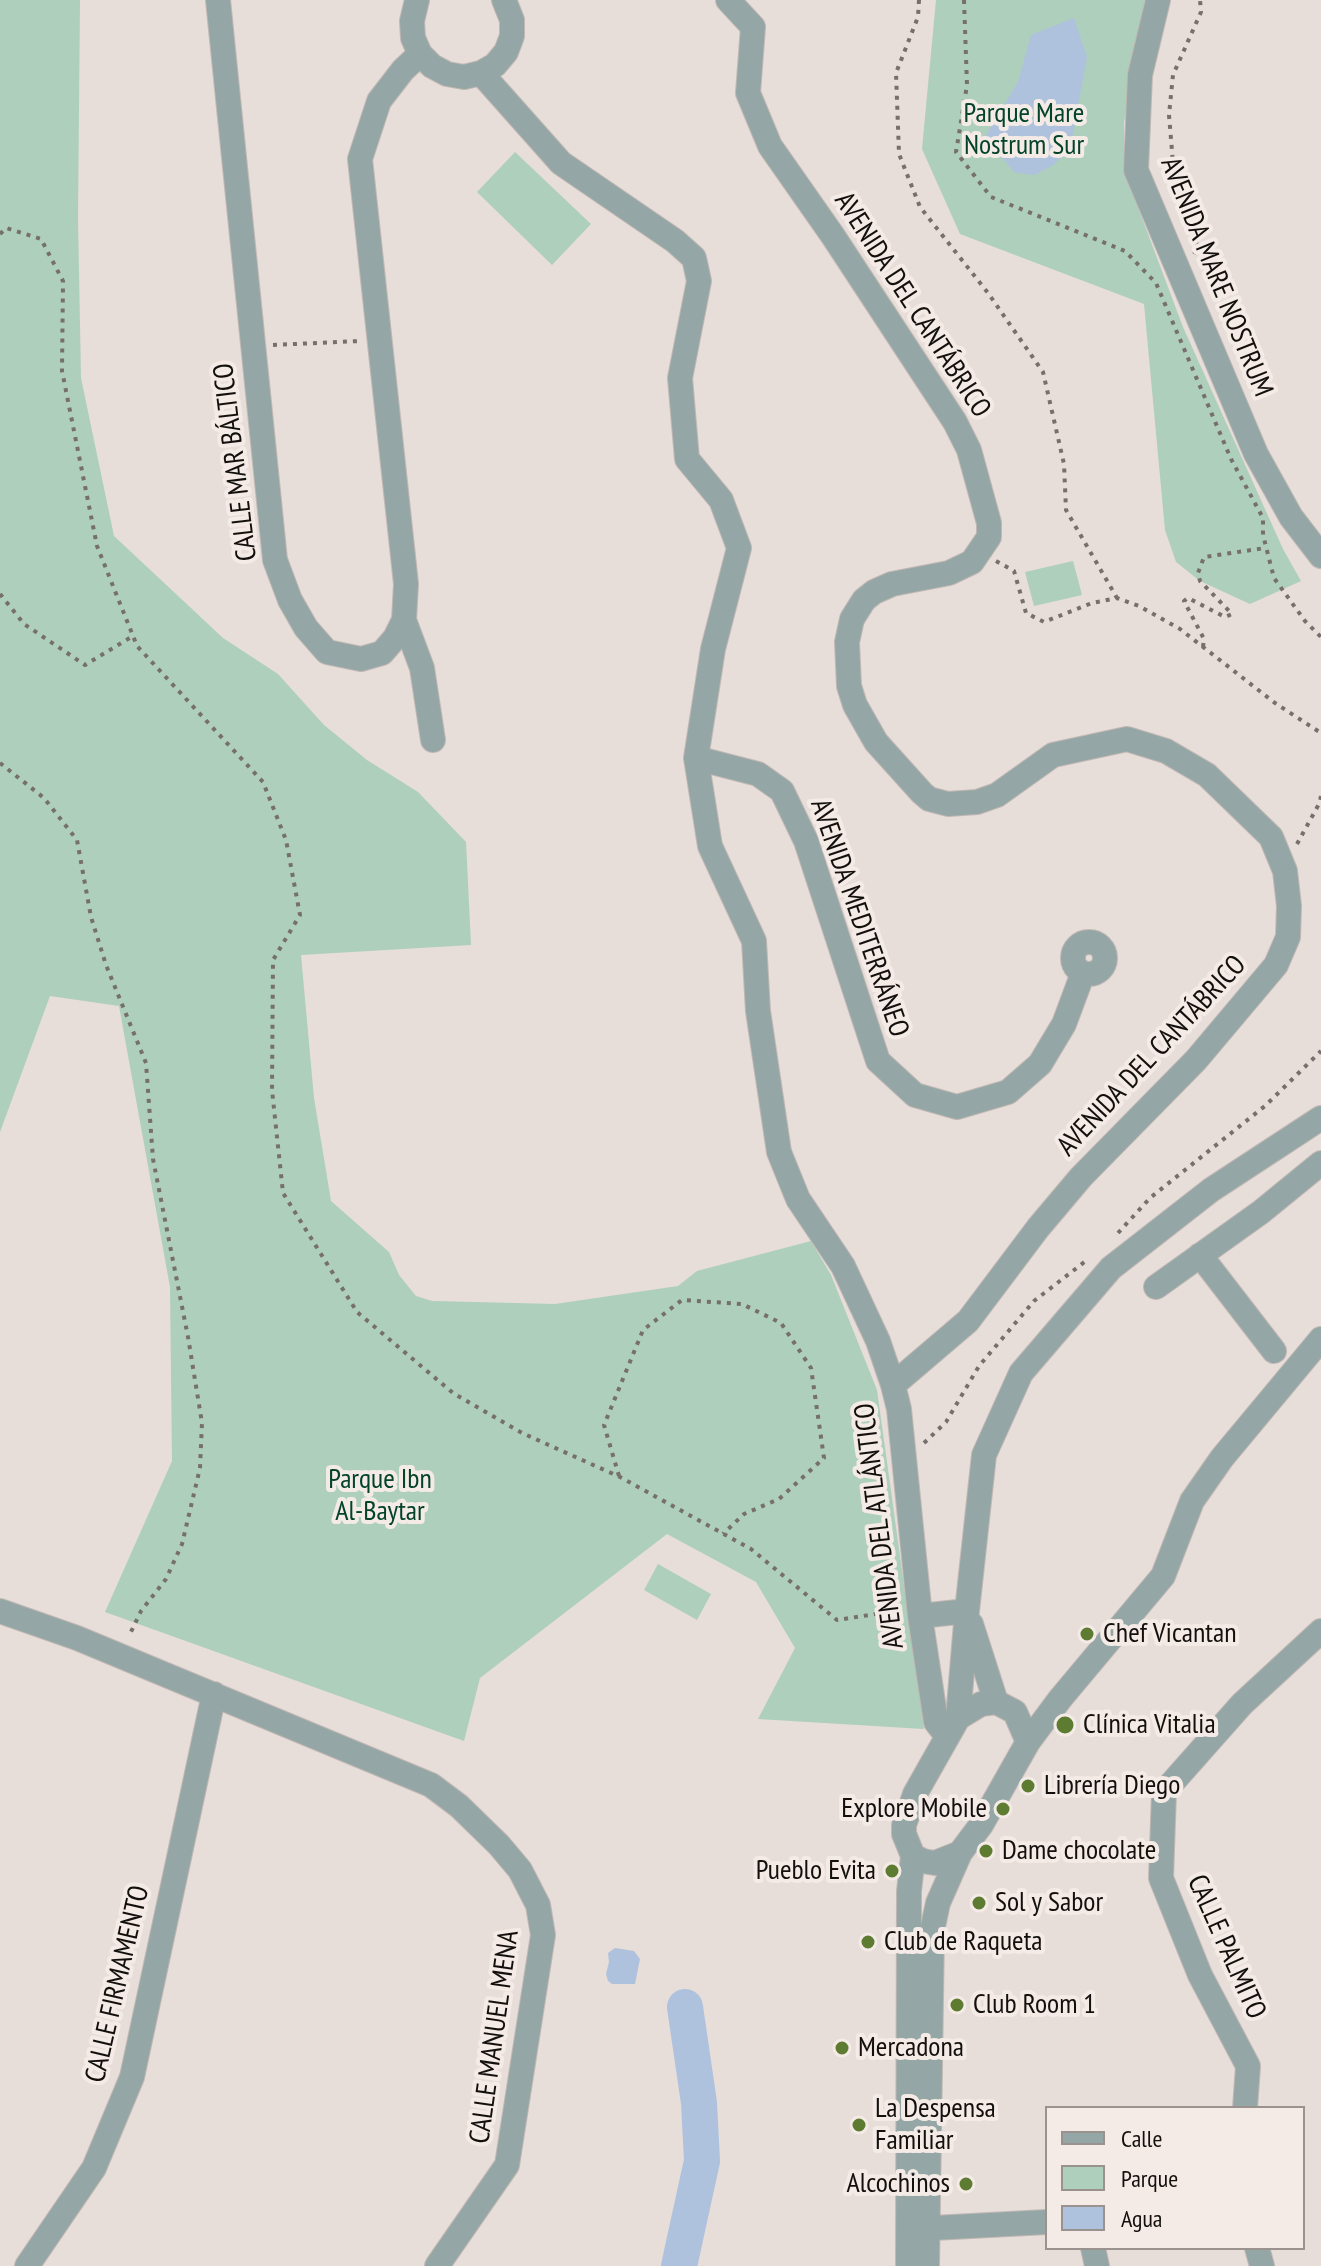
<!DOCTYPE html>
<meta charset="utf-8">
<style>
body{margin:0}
#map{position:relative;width:1321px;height:2266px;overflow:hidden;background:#e7ddd9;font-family:"PT Sans Narrow",sans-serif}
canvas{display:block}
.legend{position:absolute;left:1045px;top:2106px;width:260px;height:144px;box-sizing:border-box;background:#f4eae6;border:2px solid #9a928f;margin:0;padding:10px 14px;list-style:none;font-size:24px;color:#120f0d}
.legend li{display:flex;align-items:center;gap:16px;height:40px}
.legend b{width:40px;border:2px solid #9a928f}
</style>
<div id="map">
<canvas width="1321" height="2266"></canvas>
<ul class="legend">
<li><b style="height:10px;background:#94a7a6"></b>Calle</li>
<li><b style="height:22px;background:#aecfbc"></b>Parque</li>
<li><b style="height:22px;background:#aec2de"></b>Agua</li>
</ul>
</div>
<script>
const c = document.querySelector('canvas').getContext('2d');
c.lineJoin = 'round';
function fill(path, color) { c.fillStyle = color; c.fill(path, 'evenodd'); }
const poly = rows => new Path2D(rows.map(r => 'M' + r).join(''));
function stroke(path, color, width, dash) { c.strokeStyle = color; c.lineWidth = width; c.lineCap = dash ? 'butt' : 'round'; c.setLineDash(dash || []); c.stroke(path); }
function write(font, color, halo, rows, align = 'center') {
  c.font = font + ' "PT Sans Narrow",sans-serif'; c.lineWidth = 8; c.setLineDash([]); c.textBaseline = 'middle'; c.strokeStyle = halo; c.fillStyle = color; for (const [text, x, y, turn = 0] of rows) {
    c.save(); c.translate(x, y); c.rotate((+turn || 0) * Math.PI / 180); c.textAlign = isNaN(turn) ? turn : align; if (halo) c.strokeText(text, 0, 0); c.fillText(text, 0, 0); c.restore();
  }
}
fill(poly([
 [0,0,80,0,78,218,81,378,114,536,223,638,278,674,324,725,367,760,418,792,466,842,471,945,301,955,314,1098,331,1201,389,1252,399,1275,416,1296,432,1301,555,1304,678,1286,697,1271,811,1241,831,1275,877,1390,924,1729,758,1719,795,1648,756,1582,667,1534,480,1678,464,1741,105,1612,172,1461,170,1287,119,1006,50,996,0,1132],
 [936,0,1145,0,1124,123,1124,170,1183,327,1283,549,1301,581,1250,604,1200,581,1176,562,1165,530,1144,304,960,234,922,149],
 [515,152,591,224,552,265,477,192],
 [1073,561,1082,595,1034,606,1025,572],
 [658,1564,711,1594,697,1620,644,1590]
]), '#aecfbc');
fill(poly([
 [1074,18,1087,57,1070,149,1052,166,1034,175,1014,172,985,137,1018,82,1031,35],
 [615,1948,634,1951,640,1959,635,1984,612,1984,608,1981,606,1974,609,1962,608,1953]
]), '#aec2de');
stroke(poly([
 [679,2266,702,2161,699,2103,685,2007]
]), '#aec2de', 36);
const minor = poly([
 [218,0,275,560,290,600,306,628,327,652,361,659,382,653,395,638,404,620,406,584,360,159,379,101,403,70,420,54],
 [417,0,412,21,413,38,420,54,432,66,447,74,464,77,481,73,495,65,506,52,512,36,512,20,504,0],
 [728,0,753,27,748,93,770,146,833,236,955,422,969,450,989,523,989,537,972,562,949,573,892,584,874,592,864,600,852,619,847,642,849,686,855,705,876,742,922,793,929,799,948,804,977,802,997,795,1053,755,1127,739,1166,751,1207,775,1271,837,1285,871,1289,906,1288,937,1276,965,1196,1060,1081,1177,1038,1228,968,1321,893,1385],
 [1158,0,1140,75,1136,170,1256,454,1291,517,1321,556],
 [481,73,561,163,675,241,694,258,699,281,680,378,687,459,721,500,739,548,713,649,696,758,710,846,754,941,758,1011,779,1152,798,1199,843,1266,878,1341,893,1385,899,1409,920,1616,936,1722,947,1736],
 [404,620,422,668,433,740],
 [696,758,758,774,782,791,806,841,878,1061,915,1095,957,1107,1008,1092,1040,1064,1064,1024,1083,973],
 '1073 958a16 16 0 1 1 32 0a16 16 0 1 1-32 0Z',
 [1200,1255,1274,1351],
 [1156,1287,1261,1212,1321,1163],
 [0,1611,77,1638,431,1785,459,1806,499,1845,520,1870,538,1905,543,1935,507,2165,437,2266],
 [920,1616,967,1611],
 [971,1624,996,1702],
 [958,1718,967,1611,984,1455,1021,1373,1111,1268,1211,1190,1321,1118],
 [1028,1742,1060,1699,1163,1576,1192,1501,1222,1458,1321,1339],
 [1245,2108,1248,2066,1200,1975,1161,1878,1164,1792,1242,1704,1321,1631],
 [914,2229,1047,2222],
 [1093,2248,1097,2266],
 [1257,2248,1262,2266],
 [27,2266,94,2168,132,2077,214,1694],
 [908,2266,909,1891,913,1856],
 [927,2266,932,1931,938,1903,960,1853,981,1825,1028,1742,1015,1712,996,1702,981,1704,958,1718,915,1794,904,1825,904,1834,913,1856,923,1861,935,1863,960,1853]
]);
stroke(minor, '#c1b8b4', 26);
stroke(poly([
 [919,0,918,17,896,73,899,154,920,207,988,293,1043,372,1064,464,1066,510,1117,598],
 [964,0,967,85,956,152,991,197,1125,251,1156,283,1231,459,1263,518,1263,535,1274,578,1305,621,1321,637],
 [0,234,6,228,41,239,63,281,62,371,97,546,137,646,263,782,286,840,300,915,273,960,272,1090,283,1193,357,1312,453,1393,522,1433,620,1477,751,1549,837,1620,889,1612,901,1613],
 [1194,254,1198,248,1173,163,1169,115,1173,75,1201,12,1200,0],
 [273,345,360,341],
 [996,561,1014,571,1026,613,1044,622,1092,603,1117,598,1139,606,1180,629,1275,703,1321,733],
 [0,594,24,624,85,665,133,636],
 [1203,647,1204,639,1184,601,1188,598,1225,617,1232,614,1200,581,1198,573,1204,557,1265,548],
 [0,763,44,798,77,840,91,917,106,965,146,1063,153,1159,188,1337,202,1423,200,1468,182,1544,166,1579,141,1611,129,1636],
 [1297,844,1320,802,1321,795],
 [1118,1233,1150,1198,1265,1106,1321,1051],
 [924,1443,946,1422,979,1366,1034,1301,1087,1260],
 [619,1476,604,1425,643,1330,682,1300,742,1304,781,1323,811,1368,824,1458,779,1499,744,1514,723,1534]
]), '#766f6c', 4, [4, 6]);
stroke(minor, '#94a7a6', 24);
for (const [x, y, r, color] of [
 [1087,1634,8,"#5e7c31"],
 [1065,1725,10,"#5e7c31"],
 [1028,1786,8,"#5e7c31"],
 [1003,1809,8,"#5e7c31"],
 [986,1851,8,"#5e7c31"],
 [892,1871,8,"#5e7c31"],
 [979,1903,8,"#5e7c31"],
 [868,1942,8,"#5e7c31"],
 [957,2005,8,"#5e7c31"],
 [842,2048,8,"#5e7c31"],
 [859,2125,8,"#5e7c31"],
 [966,2184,8,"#5e7c31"]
]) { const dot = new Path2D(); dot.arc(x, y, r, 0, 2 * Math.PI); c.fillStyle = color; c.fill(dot); stroke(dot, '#f4eae6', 3); }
write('28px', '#02432a', '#f4eae6', [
 ["Parque Mare",1024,114],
 ["Nostrum Sur",1024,146],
 ["Parque Ibn",380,1480],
 ["Al-Baytar",380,1512]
]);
write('28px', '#120f0d', '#f4eae6', [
 ["AVENIDA MARE NOSTRUM",1216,277,68],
 ["AVENIDA DEL CANTÁBRICO",912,305,57],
 ["CALLE MAR BÁLTICO",236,462,-97],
 ["AVENIDA MEDITERRÁNEO",859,918,71],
 ["AVENIDA DEL CANTÁBRICO",1152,1056,-47],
 ["AVENIDA DEL ATLÁNTICO",880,1526,-97],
 ["CALLE PALMITO",1226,1947,66],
 ["CALLE FIRMAMENTO",118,1984,-77],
 ["CALLE MANUEL MENA",495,2037,-82]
]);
write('28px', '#120f0d', '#f4eae6', [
 ["Chef Vicantan",1103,1634],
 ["Clínica Vitalia",1083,1725],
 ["Librería Diego",1044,1786],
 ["Explore Mobile",987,1809,"right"],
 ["Dame chocolate",1002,1851],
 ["Pueblo Evita",876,1871,"right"],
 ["Sol y Sabor",995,1903],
 ["Club de Raqueta",884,1942],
 ["Club Room 1",973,2005],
 ["Mercadona",858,2048],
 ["La Despensa",875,2109],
 ["Familiar",875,2141],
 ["Alcochinos",950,2184,"right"]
], 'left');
</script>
